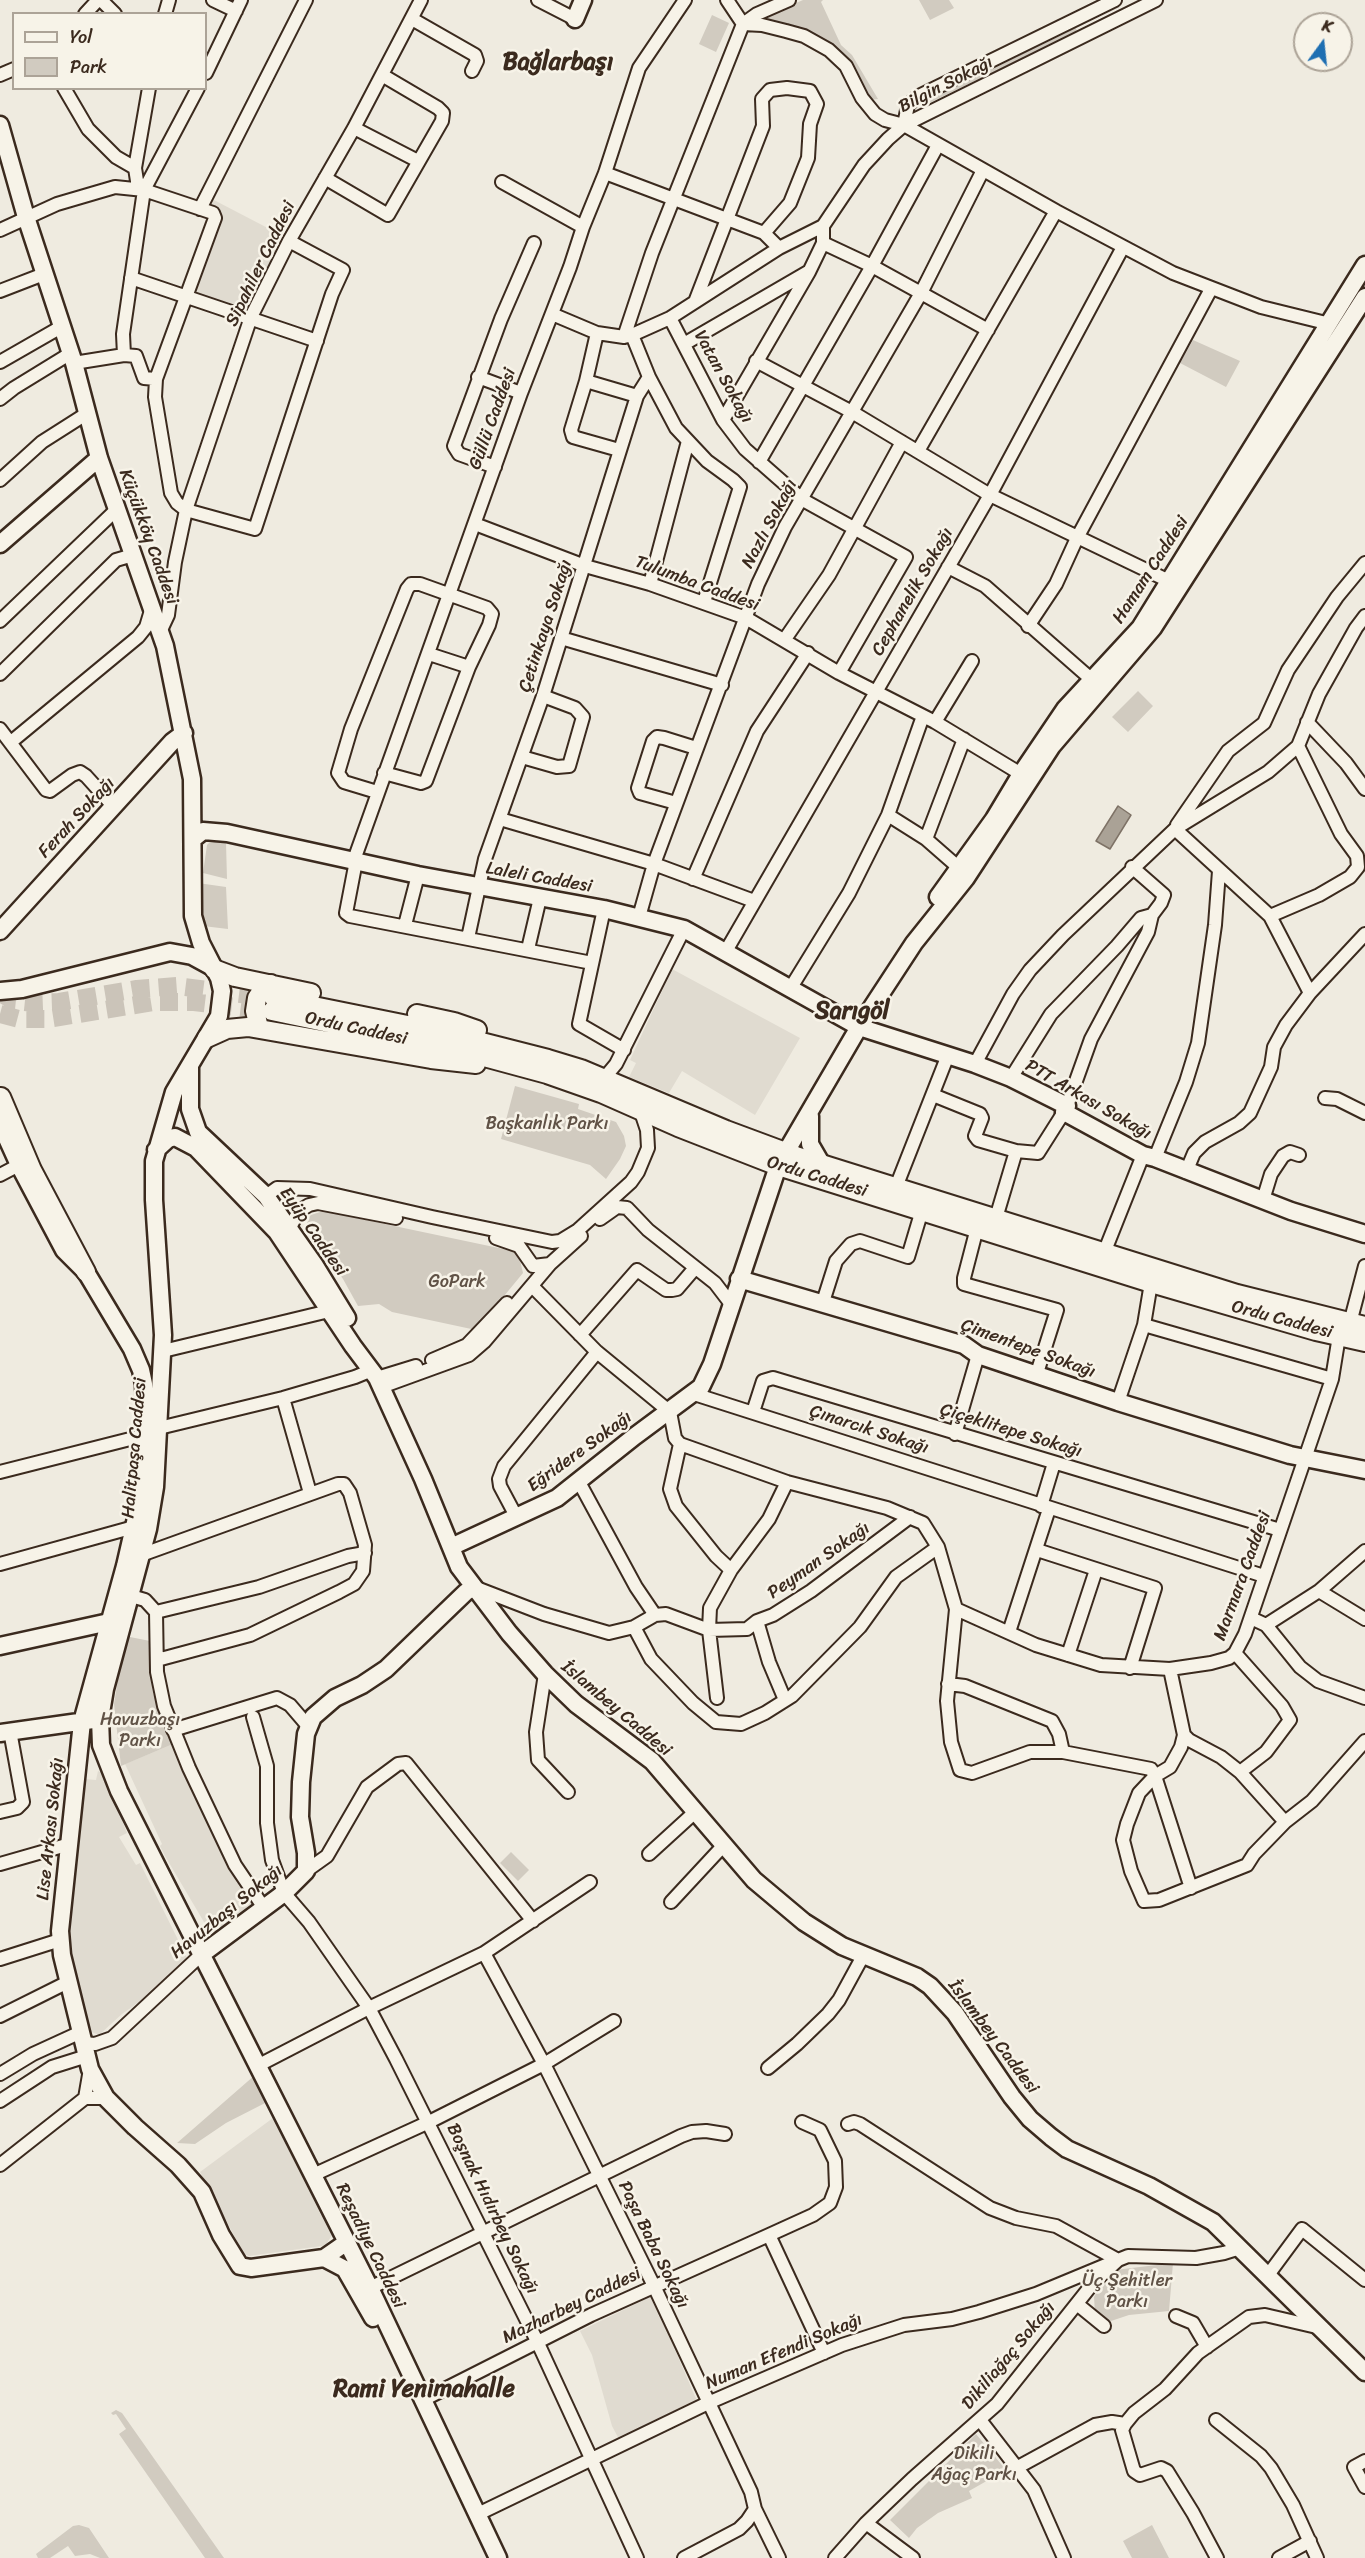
<!DOCTYPE html>
<meta charset="utf-8">
<style>
body{margin:0}
#map{position:relative;width:1365px;height:2558px;overflow:hidden;background:#efebe0;font-family:Sriracha,sans-serif}
canvas{display:block}
.legend{position:absolute;left:12px;top:12px;width:195px;height:78px;box-sizing:border-box;background:#f7f3e8;border:2px solid #aca397;margin:0;padding:8px 10px;list-style:none;font-size:18px;color:#3b2a1e}
.legend li{display:flex;align-items:center;gap:12px;height:30px}
.legend b{width:30px;border:2px solid #aca397}
.north{position:absolute;left:1293px;top:12px;width:60px;height:60px;box-sizing:border-box;background:#f7f3e8;border:2px solid #aca397;border-radius:50%;rotate:15deg;font-size:16px;font-weight:700;line-height:24px;text-align:center;color:#3b2a1e}
.north::after{content:'';display:block;margin:auto;width:21px;height:27px;background:#1f6fb2;clip-path:polygon(50% 0,100% 100%,50% 72%,0 100%)}
</style>
<div id="map">
<canvas width="1365" height="2558"></canvas>
<ul class="legend">
<li><b style="height:8px;background:#f7f3e8"></b>Yol</li>
<li><b style="height:16px;background:#d1cbc0"></b>Park</li>
</ul>
<div class="north">K</div>
</div>
<script>
const c = document.querySelector('canvas').getContext('2d');
c.lineJoin = 'round';
function fill(path, color) { c.fillStyle = color; c.fill(path, 'evenodd'); }
const poly = rows => new Path2D(rows.map(r => 'M' + r).join(''));
function stroke(path, color, width, dash) { c.strokeStyle = color; c.lineWidth = width; c.lineCap = dash ? 'butt' : 'round'; c.setLineDash(dash || []); c.stroke(path); }
function write(font, color, halo, rows, align = 'center') {
  c.font = font + ' Sriracha,sans-serif'; c.lineWidth = 5; c.setLineDash([]); c.textBaseline = 'middle'; c.strokeStyle = halo; c.fillStyle = color; for (const [text, x, y, turn = 0] of rows) {
    c.save(); c.translate(x, y); c.rotate((+turn || 0) * Math.PI / 180); c.textAlign = isNaN(turn) ? turn : align; if (halo) c.strokeText(text, 0, 0); c.fillText(text, 0, 0); c.restore();
  }
}
fill(poly([
 [212,199,285,237,247,313,190,294,219,219,210,208],
 [672,969,800,1038,755,1115,682,1071,669,1093,629,1077,636,1063,630,1060],
 [173,1744,207,1823,256,1906,214,1939,165,1856,160,1846,162,1844,125,1764],
 [98,1771,103,1773,127,1833,119,1837,136,1865,140,1863,189,1962,179,1974,122,2014,99,2035,89,2031,70,1958,69,1931,84,1779,96,1780],
 [277,2115,334,2232,327,2243,322,2246,249,2256,244,2254,200,2172],
 [652,2296,697,2401,620,2441,612,2426,592,2355,580,2331]
]), '#e0dbd0');
fill(poly([
 [803,0,823,0,821,2,841,45,852,55,878,99,869,100,823,41,803,29,768,24,762,18],
 [919,0,949,0,954,8,930,20],
 [712,15,729,23,716,52,699,44],
 [1076,28,1077,32,927,104,925,101],
 [1193,340,1240,361,1226,387,1180,363],
 [1138,691,1153,706,1128,732,1112,717],
 [215,842,226,843,227,879,203,873,207,845,209,843],
 [198,883,226,887,228,929,203,926,200,913],
 [515,1086,579,1104,578,1109,616,1122,624,1136,626,1146,620,1159,606,1179,590,1165,501,1139],
 [323,1211,513,1251,519,1256,523,1273,476,1330,392,1312,379,1304,358,1306,343,1279,307,1228,307,1219,311,1215],
 [125,1636,150,1641,150,1665,153,1693,173,1744,121,1766,114,1704],
 [511,1852,529,1870,518,1881,500,1863],
 [255,2075,269,2101,226,2123,195,2144,177,2143],
 [1173,2263,1169,2311,1129,2315,1108,2322,1095,2313,1094,2297,1105,2279,1115,2270],
 [116,2410,122,2413,224,2558,205,2558,119,2434,126,2429,116,2414,113,2415,111,2413],
 [976,2434,1006,2470,969,2491,972,2498,938,2513,917,2528,909,2538,890,2520],
 [79,2525,89,2528,109,2558,100,2558,90,2554,75,2556,68,2546,50,2558,38,2558,36,2554,73,2526],
 [1152,2525,1169,2558,1132,2558,1123,2541]
]), '#d1cbc0');
const water = poly([
 [1118,806,1131,815,1110,849,1096,841,1118,806]
]);
fill(water, '#aaa296');
stroke(water, '#7e7266', 1.5);
stroke(poly([
 [0,993,14,1001,33,1003,59,1002,137,989,177,986,272,998],
 [0,1014,19,1019,47,1019,154,1002,194,1002,269,1011]
]), '#cbc4b9', 18, [18, 9]);
const street = poly([
 [101,0,115,14],
 [213,0,236,11],
 [538,0,575,19],
 [727,0,743,24,762,25,786,31,804,36,829,50,846,66,862,98,875,114,885,120,904,125,1056,211,1173,273,1261,307,1330,324],
 [85,14,98,0],
 [165,14,169,0],
 [412,19,475,55,477,61,472,71],
 [206,73,241,0],
 [0,75,14,69],
 [64,88,88,129,116,157,135,168],
 [904,125,908,105,917,97,1115,0],
 [354,128,418,161],
 [605,173,764,233,779,248],
 [325,178,388,215,442,121,443,113,438,108,382,75],
 [502,182,583,227],
 [144,190,137,181,135,168,149,88],
 [200,209,306,0],
 [0,230,57,204,115,187,144,190,213,213,215,218,212,226,156,379,155,397,171,493,177,503,186,510,255,529,332,294,343,270,289,241],
 [823,243,872,266,988,330],
 [131,278,317,341],
 [0,291,44,274],
 [695,302,763,126,762,99,770,90,787,88,810,91,817,104,810,124,808,158,790,203,764,233],
 [552,314,597,333,624,337,632,335,670,318,779,248,823,226],
 [670,318,723,420,745,449,803,500,906,557,839,673],
 [597,333,586,381,571,430,573,437,619,450],
 [632,335,649,377,676,428,707,461,733,480,740,487,704,602],
 [624,337,652,253,743,24,757,14,789,0],
 [684,344,808,272],
 [124,355,136,356,144,378,156,379],
 [756,361,852,412,990,495,1169,581],
 [0,362,61,327],
 [74,363,124,355,123,334,144,190,198,88],
 [478,377,521,393],
 [586,381,637,396],
 [0,399,14,388,71,353],
 [723,420,809,272,823,243,823,226,864,165,888,139,904,125,1156,0],
 [918,451,1056,211],
 [759,462,872,266,938,145],
 [495,467,459,454,454,446,501,319,534,243],
 [0,480,42,442,86,414],
 [475,524,585,566,650,584,746,618,839,673,935,722,1021,774],
 [948,567,985,586,1091,679],
 [650,584,688,441],
 [0,621,116,510],
 [1028,626,1056,584,1077,538,1211,289],
 [161,630,168,615,175,562,186,510,251,317,289,241,354,128,421,0],
 [561,638,722,685],
 [785,639,829,575,902,442],
 [429,654,469,667],
 [0,674,116,560,133,555],
 [935,722,972,661],
 [1307,722,1346,763,1365,789],
 [0,729,46,790,50,791,72,775,80,772,86,776,114,807],
 [11,742,138,637,146,627,152,607],
 [1298,746,1341,834,1357,856,1358,867,1350,877,1319,895,1270,916,1310,993],
 [522,757,557,767,569,766,583,717,575,708,543,696],
 [377,792,344,782,338,773,351,729,407,589,411,584,420,584,487,608,492,614,489,625,469,667,426,781,421,783,384,773],
 [676,803,640,793,638,788,653,741,657,737,664,738,696,748],
 [888,815,926,839,958,867],
 [500,819,654,864,754,901],
 [1177,825,1228,751,1264,723,1288,670,1337,597,1365,563],
 [1175,829,1270,916],
 [926,839,964,739],
 [354,860,521,393,570,267,583,227,605,173,639,68,685,0],
 [356,861,346,913,350,916,592,963],
 [693,879,757,731,808,653],
 [604,909,579,1024,624,1050],
 [639,917,654,864,758,584,785,527,921,293,983,170],
 [405,925,418,875],
 [468,938,485,859,543,696,637,396,649,377],
 [528,949,540,898],
 [726,951,990,495,1123,247],
 [790,989,849,893,888,815,923,716],
 [975,1064,1013,994,1030,970,1063,935,1175,829,1268,772,1298,746,1319,694,1356,628,1365,616],
 [600,1076,606,1076,616,1064,684,929],
 [1011,1078,1051,1014,1117,946,1141,918,1152,915,1161,903,1164,895,1132,867],
 [933,1095,980,1114,982,1118,975,1136,978,1140,1016,1151,996,1218],
 [1325,1098,1337,1099,1365,1113],
 [1067,1106,1091,1039,1148,932,1152,915],
 [1016,1151,1038,1153,1064,1112],
 [1155,1158,1186,1082,1198,1043,1215,925,1219,871],
 [1186,1172,1194,1153,1205,1142,1239,1123,1250,1113,1271,1067,1274,1047,1286,1025,1310,993,1365,934],
 [0,1175,19,1165],
 [896,1187,948,1055],
 [266,1196,277,1188,310,1189,432,1217,552,1242,560,1241,578,1230,631,1182,638,1172,648,1148,647,1130,640,1109],
 [1263,1200,1271,1174,1283,1156,1290,1152,1299,1155],
 [627,1208,648,1230,715,1283,731,1304],
 [600,1219,617,1207,627,1208],
 [977,1228,964,1278,964,1284,1057,1310,1037,1373],
 [289,1229,299,1211,309,1205,318,1203,396,1218],
 [496,1238,519,1246,533,1266,550,1264],
 [1104,1253,1143,1155],
 [532,1286,597,1352,670,1412,675,1438,680,1444,787,1482,887,1508,923,1523,938,1547,956,1609,947,1701,951,1742,960,1770,972,1773,1030,1752,1063,1752,1151,1769,1155,1776,1139,1793,1127,1824,1123,1840,1131,1871,1144,1901,1159,1900,1247,1865,1254,1854,1285,1822,1312,1801,1365,1741],
 [823,1302,836,1261,851,1244,860,1241,908,1257,922,1210],
 [1350,1323,1365,1266],
 [1144,1325,1332,1379],
 [580,1335,637,1270,666,1290,672,1290,677,1289,695,1268],
 [163,1351,329,1311],
 [432,1360,467,1345,507,1303],
 [377,1378,416,1366],
 [381,1387,469,1355,484,1342,550,1264,581,1236],
 [694,1394,1264,1576],
 [283,1398,310,1493],
 [1118,1402,1144,1325,1151,1283],
 [753,1412,763,1381,773,1378,1280,1530],
 [159,1428,283,1398,355,1377,372,1370],
 [955,1434,978,1355],
 [680,1444,670,1489,676,1506,716,1556,731,1570],
 [0,1472,146,1435],
 [579,1482,636,1587,655,1615],
 [1041,1506,1054,1463],
 [517,1518,500,1486,499,1479,504,1466,597,1352],
 [1037,1550,1155,1588,1130,1668],
 [141,1555,338,1484,344,1484,350,1493,365,1545,363,1571,354,1584,339,1592,250,1635,157,1660],
 [0,1564,134,1527],
 [474,1587,544,1614,609,1633,634,1627,655,1615,666,1614,709,1630,747,1629,757,1621,773,1615,811,1591,910,1517],
 [1319,1591,1365,1619],
 [131,1596,145,1600,156,1612],
 [956,1609,1036,1645,1101,1665,1170,1669,1211,1663,1229,1658,1235,1653,1245,1634,1332,1379,1339,1336],
 [156,1612,157,1672,164,1706,189,1768,235,1865,264,1908],
 [156,1612,259,1587,348,1556,365,1553],
 [1251,1618,1266,1625,1300,1667,1318,1681,1365,1698],
 [757,1621,769,1662,785,1700],
 [1266,1625,1319,1591,1365,1551],
 [634,1627,651,1659,693,1703,716,1722,741,1724,765,1713,792,1696,860,1627,896,1577,938,1547],
 [1009,1632,1049,1509],
 [1235,1653,1282,1706,1290,1720,1266,1752,1240,1772],
 [1068,1655,1096,1570],
 [1170,1669,1184,1735,1181,1747,1170,1767,1155,1776,1191,1888],
 [545,1674,536,1732,538,1760,568,1792],
 [948,1684,965,1686,1052,1721,1059,1734,1063,1752],
 [717,1698,709,1630,710,1608,731,1570,769,1519,787,1482],
 [253,1717,267,1766,267,1823,272,1860,284,1893,309,1922,369,2008,396,2059,537,2341,637,2558],
 [173,1730,277,1698,290,1705,308,1726],
 [1184,1735,1189,1740,1221,1757,1240,1772,1285,1822],
 [0,1812,17,1808,23,1802,10,1731],
 [649,1854,694,1813],
 [0,1864,70,1844],
 [306,1871,327,1856,367,1787,398,1764,406,1763,533,1921],
 [671,1902,723,1846],
 [484,1953,544,2064,654,2286,751,2492,755,2509,779,2558],
 [0,1959,60,1940],
 [0,2016,68,1982],
 [83,2043,95,2044,112,2038,202,1954],
 [259,2065,369,2008,484,1953,590,1882],
 [768,2068,797,2044,828,2014,839,2000,863,1956],
 [0,2074,33,2054,81,2032],
 [85,2098,90,2069],
 [0,2101,52,2067,87,2056],
 [848,2124,854,2122,860,2124,990,2208,1016,2218,1056,2226,1118,2260],
 [0,2165,85,2098,106,2098],
 [313,2175,429,2122,544,2064,614,2021],
 [769,2235,824,2353],
 [1268,2275,1302,2229,1365,2280],
 [370,2288,681,2136,692,2132,706,2131,725,2134],
 [1077,2304,1104,2326],
 [1176,2316,1193,2323,1207,2347],
 [423,2400,591,2315,769,2235,813,2215,830,2203,836,2187,835,2161,820,2130,802,2122],
 [980,2420,1034,2490,1064,2558],
 [1216,2420,1261,2456,1271,2468,1293,2505,1317,2558],
 [1365,2461,1354,2467,1365,2487],
 [1018,2467,1095,2425,1112,2422,1125,2424],
 [478,2514,708,2403,842,2345,904,2325,952,2319,979,2312,1036,2294,1118,2260],
 [866,2523,913,2558],
 [684,2558,739,2529,747,2521,755,2509],
 [835,2558,866,2523,912,2479,997,2404,1094,2282,1118,2260,1128,2256,1196,2258,1224,2253,1240,2248],
 [1217,2558,1193,2513,1167,2471,1161,2468,1140,2475,1134,2471,1122,2430,1125,2424,1134,2413,1165,2389,1198,2353,1249,2317,1265,2315,1321,2328],
 [1279,2558,1310,2541]
]);
const secondary = poly([
 [575,19,583,0],
 [0,125,26,217,74,363,99,458,165,646,192,779,193,916,201,943,219,978,222,991,219,1016,174,1092,154,1161,154,1200,163,1335,155,1487,148,1529,105,1689,100,1719,101,1745,119,1791,370,2288,498,2558],
 [0,544,99,458],
 [193,839,203,831,227,833,418,875,604,909,684,929,859,1027,975,1064,1011,1078,1067,1106,1064,1112,1143,1155,1155,1158,1291,1211,1365,1234],
 [938,897,994,819,1021,774,1065,709,1140,628,1365,265],
 [0,931,172,742,184,733],
 [0,991,22,989,170,952,192,956,214,968],
 [190,1067,190,1109,198,1132,266,1196,314,1264,347,1318],
 [810,1116,810,1144,821,1163],
 [0,1123,19,1165,64,1250,86,1272,132,1349,141,1370,144,1384,146,1435,139,1505,125,1566,82,1722,60,1931,62,1955,90,2069,106,2098,135,2127,178,2165,202,2192,221,2235,240,2266,251,2268,324,2258,347,2242],
 [156,1150,168,1139,175,1137,196,1148,277,1232,353,1346,377,1378,423,1479,459,1567,509,1633,545,1674,576,1704,652,1761,754,1880,804,1922,842,1946,917,1977,930,1986,955,2013,1012,2097,1030,2119,1051,2137,1067,2149,1149,2186,1213,2222,1365,2372],
 [786,1152,859,1027,914,943,966,878,1052,746,1153,628,1365,297],
 [739,1279,964,1345,978,1355,1118,1402,1290,1455,1365,1470],
 [451,1547,557,1498,635,1436,701,1387,712,1364,778,1166],
 [0,1646,109,1622],
 [0,1733,93,1720],
 [202,1954,284,1893,306,1871,306,1853,300,1817,301,1782,306,1734,313,1717,335,1698,362,1685,386,1669,466,1592,474,1587],
 [324,2258,345,2269,373,2318]
]);
const primary = poly([
 [214,969,235,977,311,993],
 [274,998,442,1032,548,1059,581,1069,726,1130,796,1156,1237,1294,1365,1326],
 [272,1011,462,1051,547,1074,601,1093,678,1127,778,1166,1151,1283,1316,1331,1365,1342],
 [417,1014,454,1022,477,1030],
 [259,1028,255,1011,257,998,263,989,271,984],
 [207,1038,227,1029,248,1027,431,1059,476,1064],
 [1,1097,32,1170,86,1272]
]);
stroke(street, '#3b2a1e', 16);
stroke(secondary, '#3b2a1e', 21);
stroke(primary, '#3b2a1e', 22);
stroke(street, '#f7f3e8', 12);
stroke(secondary, '#f7f3e8', 16);
stroke(primary, '#f7f3e8', 18);
write('18px', '#3b2a1e', '#f7f3e8', [
 ["Bilgin Sokağı",946,85,-27],
 ["Sipahiler Caddesi",261,264,-64],
 ["Vatan Sokağı",723,377,61],
 ["Güllü Caddesi",493,419,-70],
 ["Nazlı Sokağı",770,524,-62],
 ["Küçükköy Caddesi",148,537,70],
 ["Hamam Caddesi",1151,570,-57],
 ["Tulumba Caddesi",697,584,20],
 ["Cephanelik Sokağı",913,592,-60],
 ["Çetinkaya Sokağı",546,626,-72],
 ["Ferah Sokağı",77,818,-47],
 ["Laleli Caddesi",539,878,10],
 ["Ordu Caddesi",356,1029,12],
 ["PTT Arkası Sokağı",1088,1100,30],
 ["Ordu Caddesi",817,1177,17],
 ["Eyüp Caddesi",313,1232,55],
 ["Ordu Caddesi",1282,1320,15],
 ["Çimentepe Sokağı",1028,1349,20],
 ["Çınarcık Sokağı",869,1430,18],
 ["Çiçeklitepe Sokağı",1011,1431,17],
 ["Halitpaşa Caddesi",135,1448,-85],
 ["Eğridere Sokağı",580,1452,-36],
 ["Peyman Sokağı",819,1561,-35],
 ["Marmara Caddesi",1243,1576,-70],
 ["İslambey Caddesi",616,1709,40],
 ["Lise Arkası Sokağı",51,1829,-84],
 ["Havuzbaşı Sokağı",227,1912,-39],
 ["İslambey Caddesi",993,2037,53],
 ["Boşnak Hıdırbey Sokağı",492,2209,64],
 ["Paşa Baba Sokağı",653,2245,64],
 ["Reşadiye Caddesi",370,2246,64],
 ["Mazharbey Caddesi",572,2306,-26],
 ["Numan Efendi Sokağı",784,2352,-23],
 ["Dikiliağaç Sokağı",1009,2356,-50]
]);
write('18px', '#605246', '#f7f3e8', [
 ["Başkanlık Parkı",547,1124],
 ["GoPark",457,1282],
 ["Havuzbaşı",140,1720],
 ["Parkı",140,1741],
 ["Üç Şehitler",1127,2281],
 ["Parkı",1127,2302],
 ["Dikili",974,2454],
 ["Ağaç Parkı",974,2475]
]);
write('bold 24px', '#3b2a1e', '#f7f3e8', [
 ["Bağlarbaşı",558,63],
 ["Sarıgöl",852,1012],
 ["Rami Yenimahalle",424,2390]
]);
</script>
